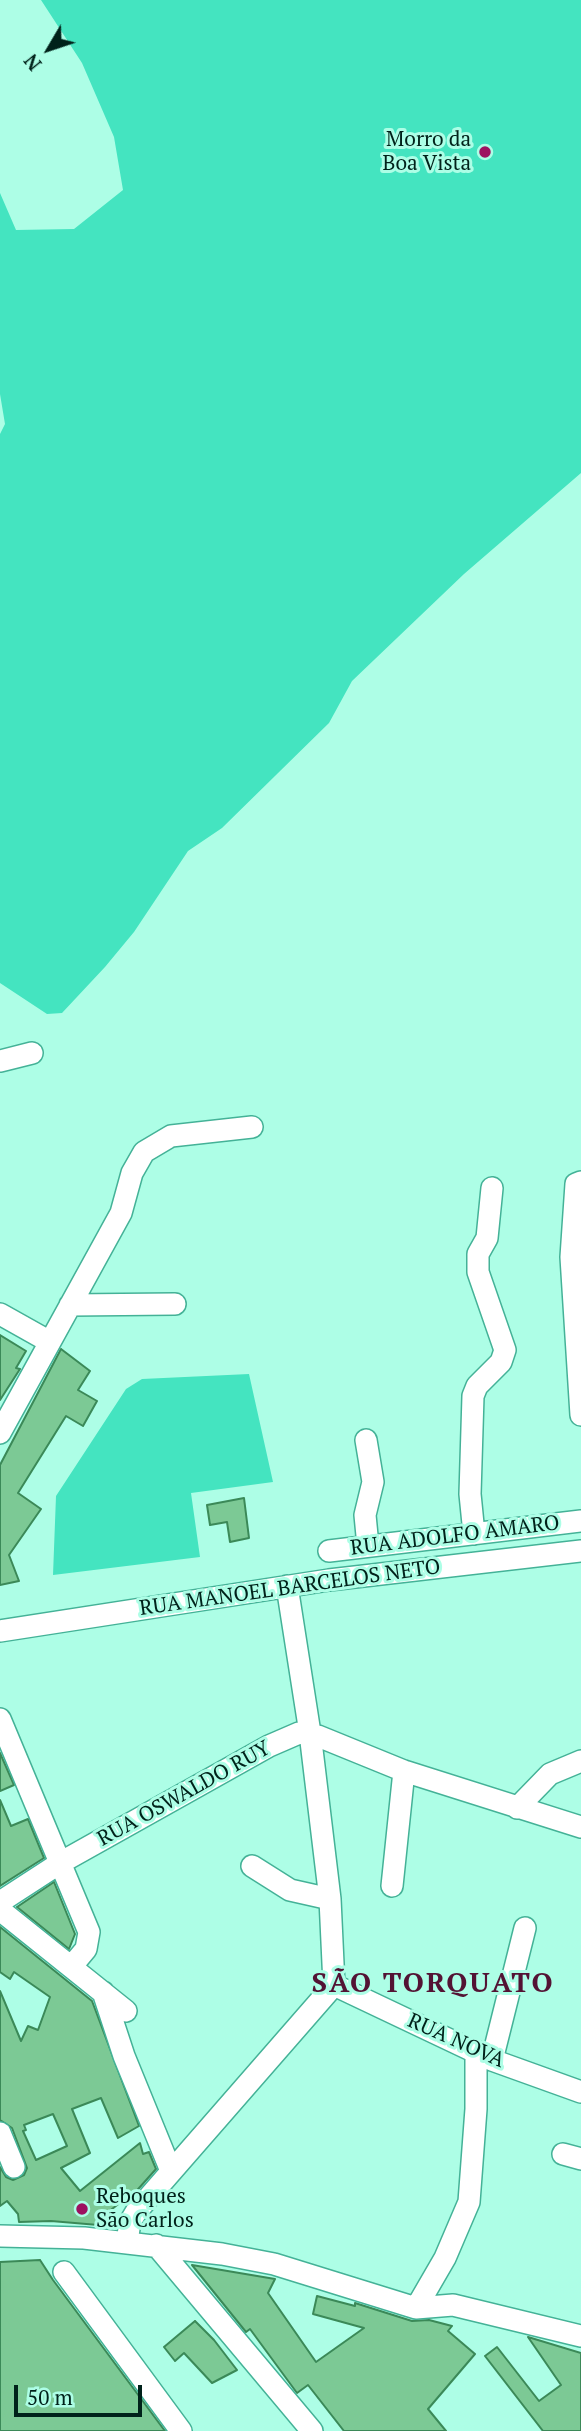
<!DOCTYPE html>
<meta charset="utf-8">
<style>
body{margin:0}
#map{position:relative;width:581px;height:2431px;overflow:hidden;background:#adfee6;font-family:"PT Serif",serif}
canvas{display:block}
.north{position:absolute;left:14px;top:14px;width:70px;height:70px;-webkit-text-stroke:5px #adfee6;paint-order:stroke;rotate:231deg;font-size:19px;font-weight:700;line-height:28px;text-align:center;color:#00221a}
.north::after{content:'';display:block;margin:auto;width:24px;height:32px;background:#00221a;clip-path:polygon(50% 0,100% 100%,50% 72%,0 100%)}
.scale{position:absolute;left:14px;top:2385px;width:128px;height:32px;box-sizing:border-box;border:4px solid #00221a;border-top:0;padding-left:9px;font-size:21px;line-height:24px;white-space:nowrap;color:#00221a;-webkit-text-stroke:5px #adfee6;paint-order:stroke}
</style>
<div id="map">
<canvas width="581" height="2431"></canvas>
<div class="north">N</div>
<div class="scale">50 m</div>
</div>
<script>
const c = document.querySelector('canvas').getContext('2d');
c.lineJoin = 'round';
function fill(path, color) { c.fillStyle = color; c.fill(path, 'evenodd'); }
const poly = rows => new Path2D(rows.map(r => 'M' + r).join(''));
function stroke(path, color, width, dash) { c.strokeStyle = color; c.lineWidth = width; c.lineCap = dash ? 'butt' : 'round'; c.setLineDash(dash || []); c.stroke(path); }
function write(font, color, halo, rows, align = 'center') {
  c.font = font + ' "PT Serif",serif'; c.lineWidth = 6; c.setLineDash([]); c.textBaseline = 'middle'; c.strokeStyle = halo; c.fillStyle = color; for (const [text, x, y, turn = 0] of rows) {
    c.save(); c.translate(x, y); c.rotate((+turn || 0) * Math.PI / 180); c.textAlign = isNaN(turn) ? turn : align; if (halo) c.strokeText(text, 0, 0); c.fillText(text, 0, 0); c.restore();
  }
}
fill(poly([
 [41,0,581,0,581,473,464,574,352,681,329,723,222,828,188,851,134,932,105,967,62,1013,47,1014,0,983,0,434,5,424,0,394,0,193,16,230,74,229,123,190,114,137,82,63],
 [249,1374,273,1482,191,1493,200,1557,53,1575,56,1496,126,1389,142,1379]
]), '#44e4c0');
const building = poly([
 [0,1335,26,1351,16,1368,20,1369,0,1400,0,1335],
 [61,1349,90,1371,78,1390,97,1401,83,1426,66,1416,18,1493,41,1509,9,1555,19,1581,0,1585,0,1465,61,1349],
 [244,1498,249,1538,230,1542,227,1522,210,1525,207,1505,244,1498],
 [0,1753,14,1785,0,1791,0,1753],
 [0,1800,11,1826,28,1819,44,1858,0,1886,0,1800],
 [54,1882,75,1934,69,1949,17,1907,54,1882],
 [0,1927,92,2001,139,2126,118,2138,101,2098,72,2109,90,2153,61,2168,80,2191,140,2143,143,2154,149,2152,156,2169,132,2196,131,2194,102,2217,110,2226,51,2221,19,2222,18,2214,7,2201,0,2206,0,2167,6,2177,13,2180,24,2175,27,2168,12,2128,0,2120,0,1991,21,2041,28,2026,38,2030,50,1997,14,1972,10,1979,0,1972,0,1927],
 [53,2114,67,2146,36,2160,23,2131,26,2130,24,2125,53,2114],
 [40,2260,53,2280,165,2431,0,2431,0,2262,40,2260],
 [192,2265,275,2279,268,2293,316,2362,364,2328,313,2314,317,2296,355,2306,355,2303,412,2321,429,2320,452,2326,448,2331,475,2354,428,2409,446,2431,344,2431,308,2385,297,2393,250,2329,246,2332,192,2265],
 [195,2321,214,2340,237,2370,212,2383,184,2353,175,2361,164,2347,195,2321],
 [528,2337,581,2353,581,2431,543,2431,485,2356,497,2347,539,2401,561,2385,528,2337]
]);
fill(building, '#7cc995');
stroke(building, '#3b8958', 2);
const minor = poly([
 [0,1061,32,1053],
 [581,1182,576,1184,571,1257,581,1415],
 [70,1305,175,1304],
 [0,1314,50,1342],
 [0,1433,121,1213,132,1173,144,1152,171,1136,252,1127],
 [366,1440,373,1482,365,1515,368,1546],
 [474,1534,470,1494,473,1396,477,1386,501,1362,505,1350,478,1272,478,1254,487,1238,492,1188],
 [329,1551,581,1521],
 [287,1586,310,1733,330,1899,334,1985],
 [0,1631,329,1580,581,1551],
 [0,1719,89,1932,86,1949,71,1967],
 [517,1808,550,1774,581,1761],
 [252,1866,290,1890,330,1899],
 [392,1886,404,1771],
 [0,1902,60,1863,269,1746,299,1733,318,1736,404,1771,581,1827],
 [0,1910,126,2011],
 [334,1985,492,2060,581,2092],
 [103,1992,124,2056,171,2171],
 [492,2060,525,1928],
 [0,2133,14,2167],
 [563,2154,581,2159],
 [0,2236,84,2238,222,2254,274,2264,416,2308,453,2305,581,2336],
 [127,2242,130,2222,136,2212,334,1985],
 [156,2245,312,2431],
 [64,2272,181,2431],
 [416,2308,445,2258,469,2202,476,2109,476,2051]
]);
stroke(minor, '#44b297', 24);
stroke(minor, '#fff', 21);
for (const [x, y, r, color] of [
 [485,152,7,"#9d1160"],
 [82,2209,7,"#9d1160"]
]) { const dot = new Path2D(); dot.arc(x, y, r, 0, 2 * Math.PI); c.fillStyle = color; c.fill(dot); stroke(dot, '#adfee6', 2.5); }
write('21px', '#00221a', '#adfee6', [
 ["Morro da",471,140],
 ["Boa Vista",471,164],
 ["Reboques",96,2197,"left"],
 ["São Carlos",96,2221,"left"]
], 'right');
write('21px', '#00221a', '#adfee6', [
 ["RUA ADOLFO AMARO",455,1536,-7],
 ["RUA MANOEL BARCELOS NETO",290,1588,-8],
 ["RUA OSWALDO RUY",184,1794,-29],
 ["RUA NOVA",456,2041,24]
]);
c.letterSpacing = '2px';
write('bold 28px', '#531334', '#adfee6', [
 ["SÃO TORQUATO",433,1984]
]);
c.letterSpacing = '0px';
</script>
